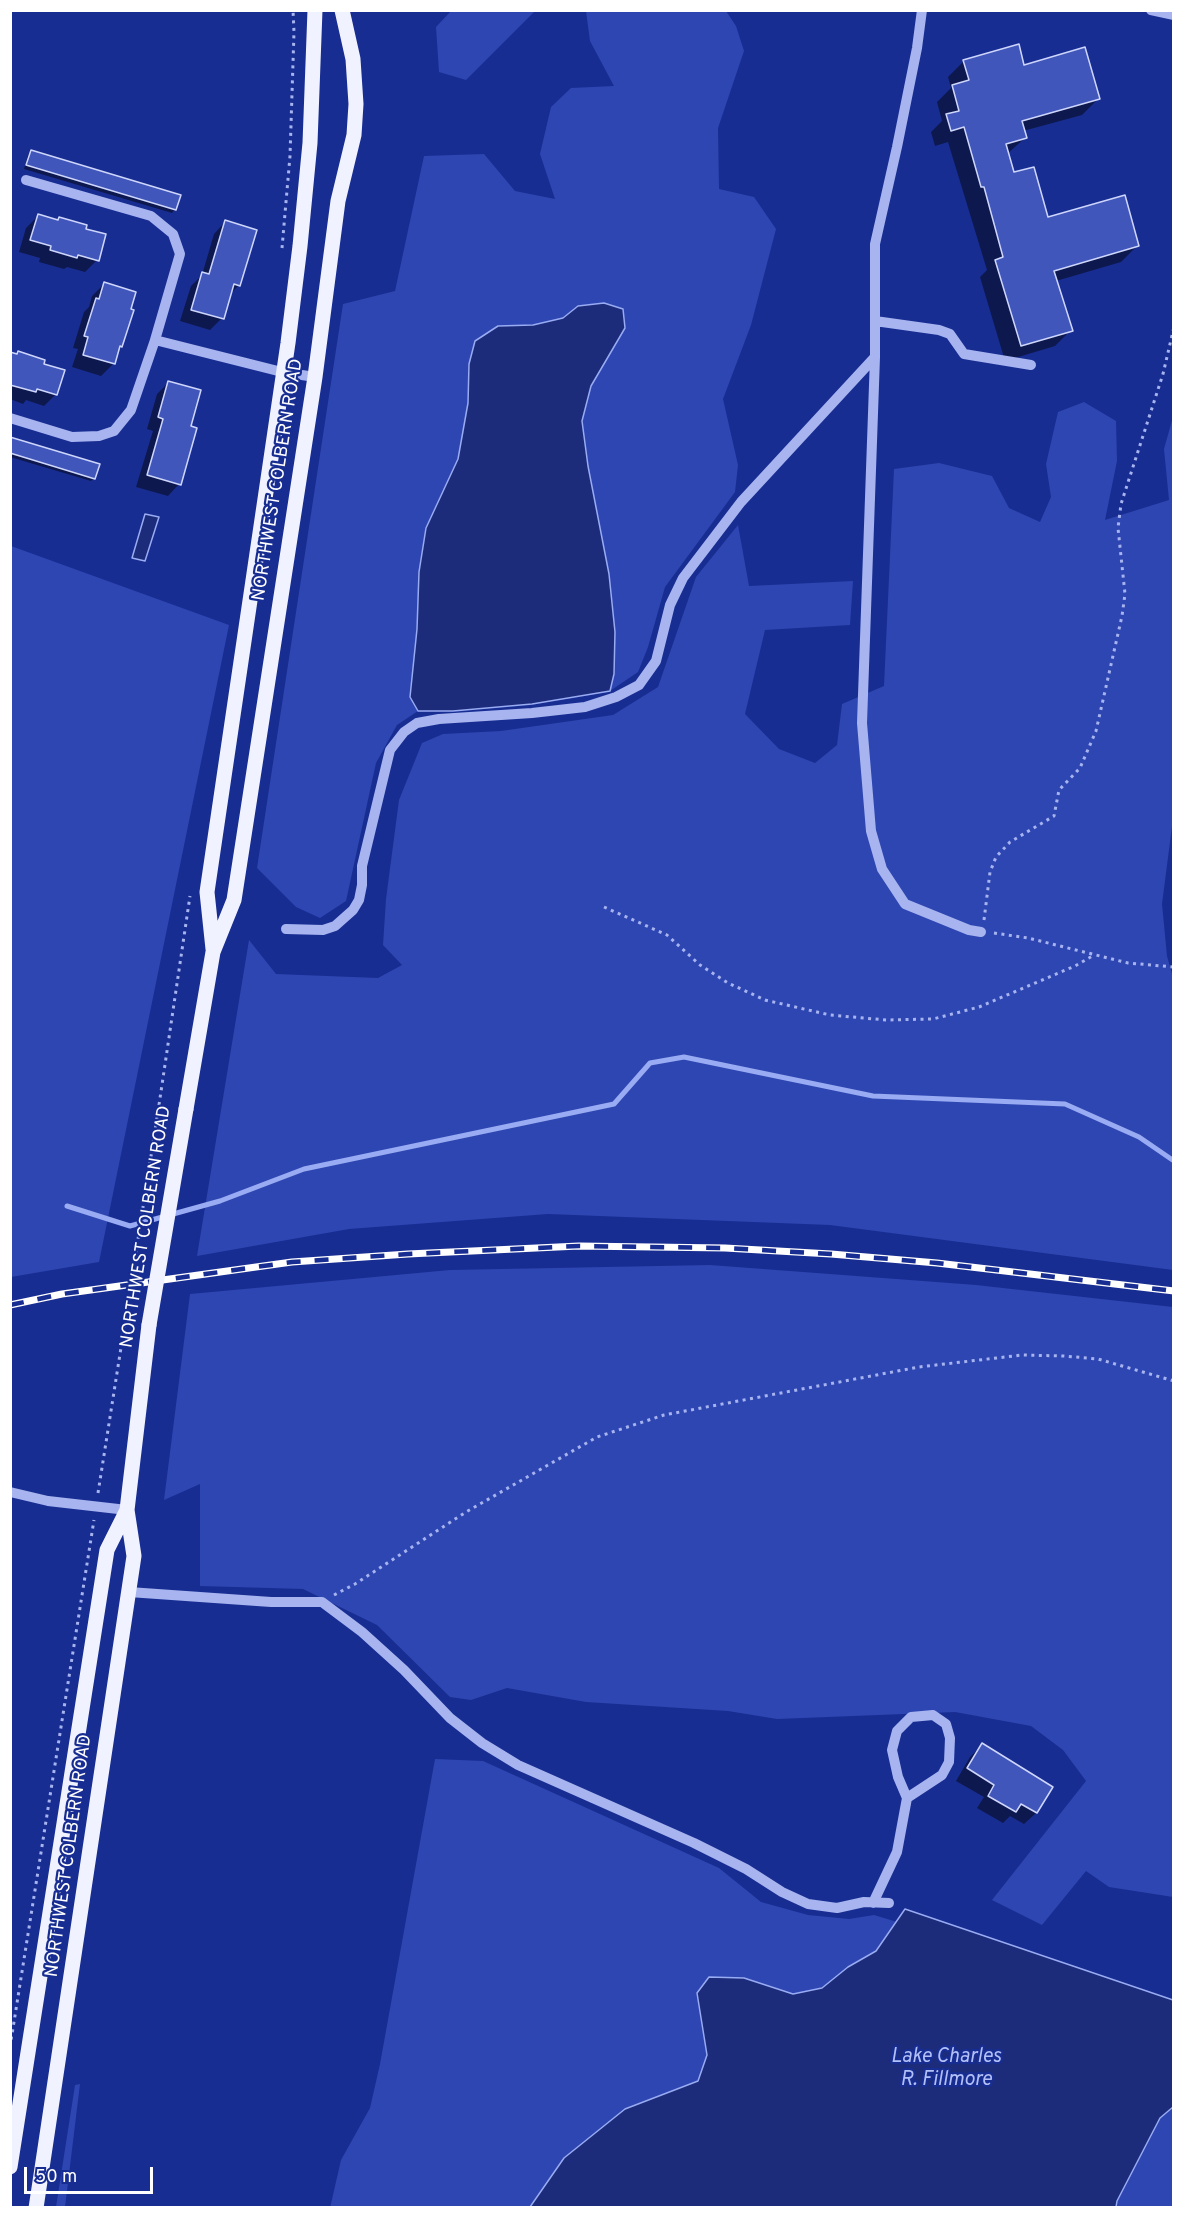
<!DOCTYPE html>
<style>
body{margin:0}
#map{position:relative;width:1184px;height:2218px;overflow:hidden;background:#182d92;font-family:Overpass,sans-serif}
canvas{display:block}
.frame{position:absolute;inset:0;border:12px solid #fff;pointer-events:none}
.scale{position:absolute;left:24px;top:2167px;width:129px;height:27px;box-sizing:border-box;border:3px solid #fff;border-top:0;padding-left:8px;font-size:18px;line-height:21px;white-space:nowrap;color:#fff;-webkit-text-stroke:4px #182d92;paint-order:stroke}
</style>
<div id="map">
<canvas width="1184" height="2218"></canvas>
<div class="frame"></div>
<div class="scale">50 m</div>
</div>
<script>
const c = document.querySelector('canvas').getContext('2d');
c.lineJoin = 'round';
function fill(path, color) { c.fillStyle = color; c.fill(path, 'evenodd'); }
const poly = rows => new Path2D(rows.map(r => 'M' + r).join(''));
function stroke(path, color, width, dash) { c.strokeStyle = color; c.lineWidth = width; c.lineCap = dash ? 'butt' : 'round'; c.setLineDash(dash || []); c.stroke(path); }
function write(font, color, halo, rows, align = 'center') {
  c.font = font + ' Overpass,sans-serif'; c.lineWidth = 4.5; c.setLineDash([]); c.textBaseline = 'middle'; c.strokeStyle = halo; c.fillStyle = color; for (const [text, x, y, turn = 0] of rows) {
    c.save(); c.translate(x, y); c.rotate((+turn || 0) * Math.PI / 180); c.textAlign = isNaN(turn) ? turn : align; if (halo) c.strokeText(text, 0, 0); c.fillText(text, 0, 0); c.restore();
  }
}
fill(poly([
 [452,10,535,10,535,11,466,80,439,72,436,27],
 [586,11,726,11,736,26,744,51,718,128,719,189,754,197,776,229,751,325,723,399,738,465,735,492,665,587,648,647,638,672,610,691,614,674,615,632,609,574,588,466,582,421,591,386,625,328,604,303,578,306,563,318,533,325,498,326,469,364,468,403,458,459,426,528,419,572,417,629,410,697,418,711,397,725,376,763,346,901,320,918,296,907,257,868,343,304,395,291,424,156,484,154,515,191,555,199,540,154,551,107,571,88,614,86,590,41],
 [1084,402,1116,421,1117,461,1105,520,1169,500,1164,449,1173,417,1174,811,1162,904,1167,956,1174,981,1173,1270,830,1225,548,1214,349,1229,197,1256,249,940,276,974,378,978,402,965,383,945,386,899,399,800,422,743,443,734,501,731,613,715,658,687,696,577,738,525,749,586,853,581,850,625,765,630,745,714,779,749,815,763,837,745,842,704,884,686,894,469,939,463,992,476,1009,508,1040,522,1051,497,1046,464,1058,412],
 [11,546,229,625,99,1262,11,1277],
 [710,1265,976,1285,1173,1307,1173,1897,1109,1887,1086,1871,1042,1925,992,1900,1086,1781,1063,1750,1031,1726,955,1712,777,1719,728,1711,586,1702,507,1688,471,1700,450,1697,377,1625,303,1589,200,1586,200,1484,164,1500,190,1294,450,1270],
 [435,1759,483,1761,719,1868,761,1902,808,1915,849,1919,874,1915,897,1922,876,1951,848,1967,822,1988,793,1994,744,1978,697,1993,707,2055,698,2081,625,2109,564,2158,530,2207,330,2208,341,2160,370,2108,380,2064],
 [80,2084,65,2207,56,2207,75,2085],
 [1173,2107,1173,2207,1116,2208,1117,2201,1160,2117]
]), '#2e46b2');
const water = poly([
 [604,303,623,309,625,328,591,386,582,421,588,466,609,574,615,632,614,674,610,691,532,704,453,711,418,711,410,697,417,629,419,572,426,528,458,459,468,403,469,364,475,341,498,326,533,325,563,318,578,306,604,303],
 [145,514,159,517,145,561,132,558,145,514],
 [905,1909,1173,2000,1173,2107,1160,2118,1117,2201,1116,2207,530,2207,564,2158,625,2109,698,2081,707,2055,697,1993,709,1977,744,1978,793,1994,822,1988,848,1967,876,1951,905,1909]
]);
fill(water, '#1c2c7a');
stroke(water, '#99abf2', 1.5);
fill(poly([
 [964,61,1023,67,1098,99,1082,115,1023,131,1025,138,1007,154,1013,174,1047,219,1137,246,1121,262,1056,281,1071,330,1055,346,1005,361,980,277,987,270,948,142,935,146,931,132,942,121,937,102,951,88,948,77],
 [31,152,175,209,172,213,24,169,28,155],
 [38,216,57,221,59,219,97,260,85,272,67,267,64,269,39,262,40,258,19,252,26,228],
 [225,222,239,285,229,295,222,318,210,330,180,321,191,286,202,275,214,234],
 [104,284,132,311,121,347,117,350,113,364,101,376,72,367,78,349,73,348,84,312,89,307,92,296],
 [10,354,42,365,56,394,44,406,26,400,23,404,10,399],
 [169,382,189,427,179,484,168,496,136,487,153,431,147,429,157,394],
 [10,438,94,478,91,481,10,457],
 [982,1745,1051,1787,1036,1813,1024,1824,1010,1816,1003,1823,977,1808,984,1797,956,1781,970,1757]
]), '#0007');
stroke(poly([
 [67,1206,130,1226,220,1201,304,1169,614,1104,650,1063,684,1057,873,1096,1065,1104,1139,1137,1174,1161]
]), '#99abf2', 5);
const building = poly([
 [1019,44,1024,65,1085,47,1100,99,1022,121,1027,138,1006,144,1014,172,1034,167,1048,217,1125,195,1139,246,1054,271,1073,331,1021,346,995,260,1003,257,984,187,981,187,964,127,951,131,946,114,959,111,952,85,969,80,963,60,1019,44],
 [31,150,181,195,176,210,26,165,31,150],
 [38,214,58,220,59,217,87,225,86,229,106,234,99,261,78,255,77,258,50,250,51,246,30,240,38,214],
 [225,220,257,230,240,286,234,284,224,319,191,310,202,272,209,274,225,220],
 [104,282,136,292,131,309,134,310,122,347,120,346,115,364,83,355,88,337,84,336,96,298,99,299,104,282],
 [18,351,45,360,44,364,65,370,57,395,37,389,36,392,10,385,10,352,17,354,18,351],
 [168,381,201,390,191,426,197,428,181,485,147,475,163,419,158,417,168,381],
 [10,437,100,464,95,479,10,453,10,437],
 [982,1743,1053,1787,1037,1813,1021,1804,1016,1812,988,1796,994,1785,967,1768,982,1743]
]);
fill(building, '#4056ba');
stroke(building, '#ced6fb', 1.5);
stroke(poly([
 [282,248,290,156,294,32,293,10],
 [604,907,667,935,700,965,728,983,765,1000,830,1015,886,1020,933,1019,979,1007,1075,966,1094,955],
 [984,920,990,872,996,857,1010,842,1054,816,1059,790,1080,768,1096,731,1122,616,1125,594,1118,528,1121,504,1163,374,1174,327],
 [994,933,1028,938,1128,963,1174,967],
 [159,1105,190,896],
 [98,1493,123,1335],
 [334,1595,355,1584,466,1512,597,1437,664,1415,919,1367,1022,1355,1064,1356,1098,1359,1174,1381],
 [10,2047,94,1520]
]), '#a7b4f0', 3, [3, 4.5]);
stroke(poly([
 [922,10,917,48,897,147,875,244,875,357,862,723,871,831,882,869,905,904,969,930,981,932],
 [1151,10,1174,15],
 [26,180,151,216,173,234,180,254,155,340,282,372,315,377],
 [875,321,939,330,950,334,964,354,1031,365],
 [10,418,72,437,99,436,114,431,131,410,155,340],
 [286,929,323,930,335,926,353,910,359,900,362,885,362,866,390,750,404,732,417,723,439,719,532,713,585,707,616,697,639,685,656,661,670,605,683,578,741,502,875,357],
 [10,1492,48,1501,127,1510],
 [129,1592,271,1602,322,1602,362,1632,404,1670,450,1718,482,1743,518,1765,694,1843,746,1869,782,1892,808,1904,837,1908,864,1902,889,1903],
 [873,1903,897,1852,907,1798,898,1777,892,1750,897,1731,911,1717,933,1715,946,1724,950,1738,949,1762,942,1775,907,1798]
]), '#a7b4f0', 10);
stroke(poly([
 [213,949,207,892,288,343,300,246,310,143,315,10],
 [186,1109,213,952,234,900,315,377,338,201,354,135,356,104,353,59,342,10],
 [10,2167,107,1550,127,1510],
 [36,2208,134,1556,127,1510,149,1325]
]), '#f0f2ff', 15);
const rail = poly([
 [10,1305,62,1294,292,1262,408,1254,579,1246,725,1248,831,1254,937,1263,1174,1291]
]);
stroke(rail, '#fff', 7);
stroke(rail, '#182d92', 4.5, [14]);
stroke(poly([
 [123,1335,159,1105]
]), '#a7b4f0', 3, [3, 4.5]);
stroke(poly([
 [149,1325,186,1109]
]), '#f0f2ff', 15);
write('18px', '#fff', '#182d92', [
 ["NORTHWEST COLBERN ROAD",279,480,-81],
 ["NORTHWEST COLBERN ROAD",147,1227,-81],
 ["NORTHWEST COLBERN ROAD",70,1856,-82]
]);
write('italic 20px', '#b3c0f7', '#182d92', [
 ["Lake Charles",946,2058],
 ["R. Fillmore",946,2081]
]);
</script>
